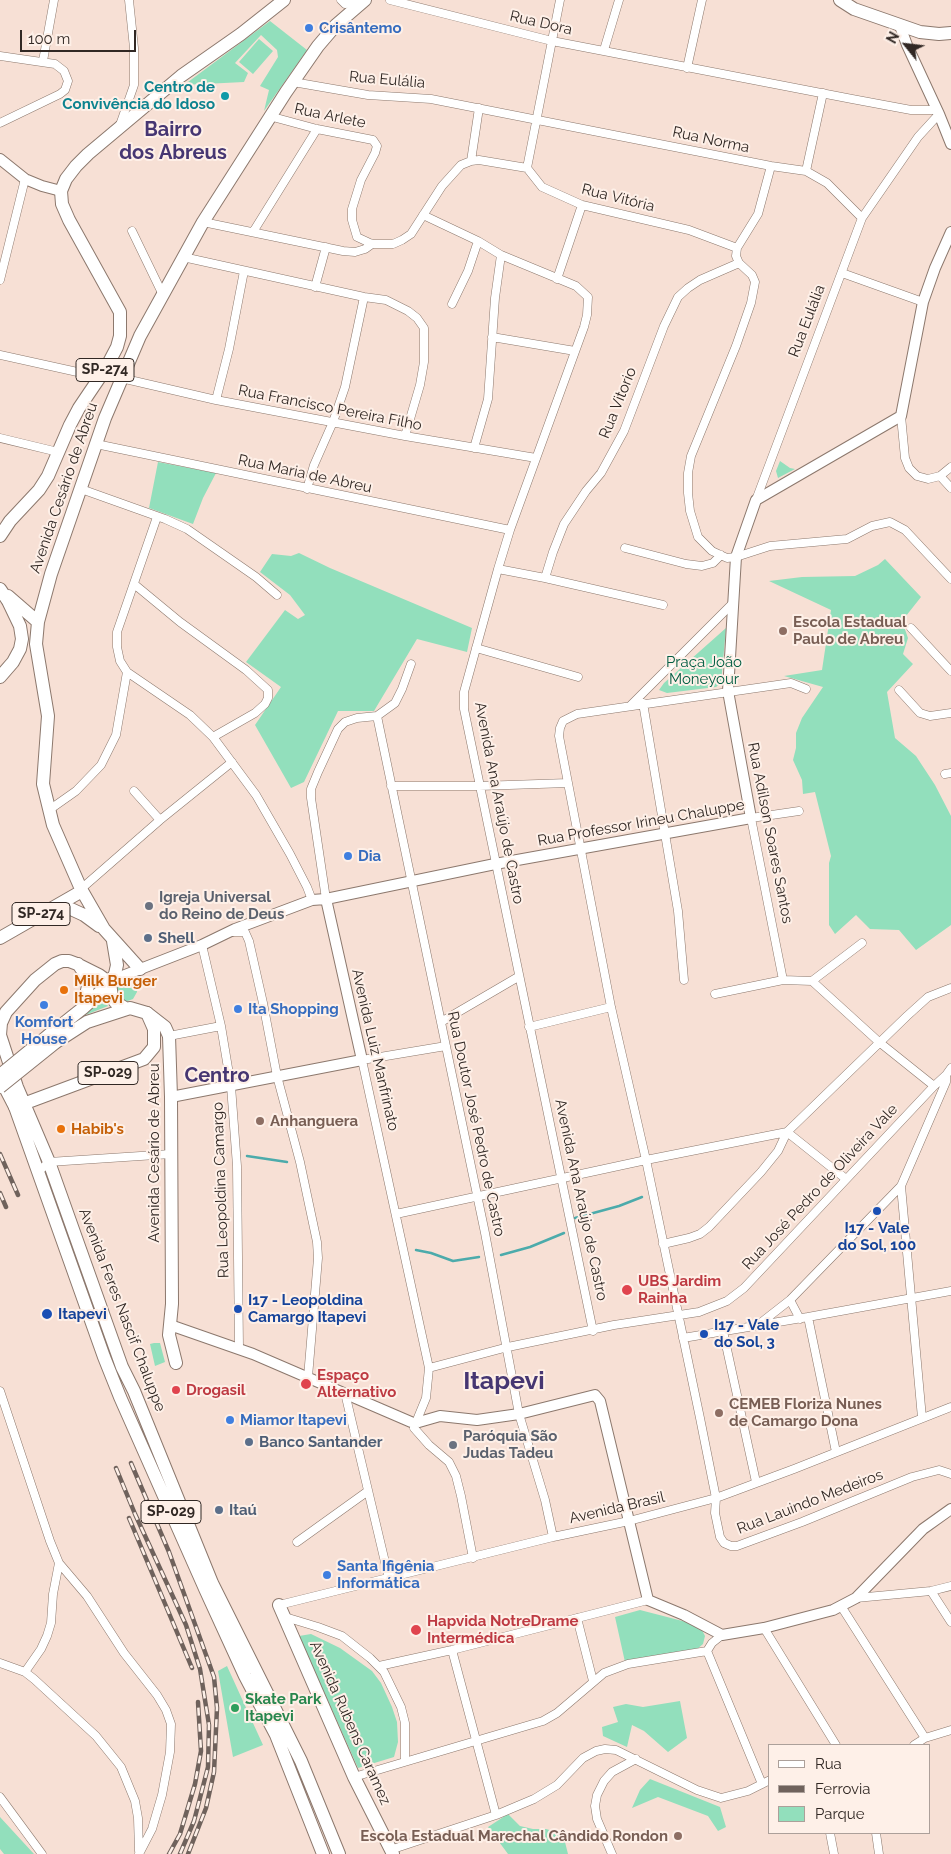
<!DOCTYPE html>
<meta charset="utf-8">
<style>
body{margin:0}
#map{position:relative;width:951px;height:1854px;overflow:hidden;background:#f7e0d5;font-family:Raleway,sans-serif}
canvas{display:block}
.legend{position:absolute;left:768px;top:1744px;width:162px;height:90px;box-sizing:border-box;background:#fef0e8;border:1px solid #aca09a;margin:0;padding:6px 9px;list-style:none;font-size:15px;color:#312824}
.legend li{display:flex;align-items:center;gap:10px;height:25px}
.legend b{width:25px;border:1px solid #aca09a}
.north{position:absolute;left:881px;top:20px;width:50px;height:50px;-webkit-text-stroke:4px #fef0e8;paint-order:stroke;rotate:299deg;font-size:14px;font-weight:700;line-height:20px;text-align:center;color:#312824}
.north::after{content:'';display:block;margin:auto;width:18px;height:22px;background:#312824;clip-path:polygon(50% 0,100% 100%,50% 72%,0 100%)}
.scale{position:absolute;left:20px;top:30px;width:116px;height:22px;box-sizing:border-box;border:2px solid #312824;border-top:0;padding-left:6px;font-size:15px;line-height:18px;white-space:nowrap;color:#312824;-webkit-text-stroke:4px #fef0e8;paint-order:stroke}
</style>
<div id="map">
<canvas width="951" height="1854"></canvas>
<ul class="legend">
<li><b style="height:6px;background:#fff"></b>Rua</li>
<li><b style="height:6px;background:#6f625c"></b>Ferrovia</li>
<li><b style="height:14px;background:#92dfbc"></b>Parque</li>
</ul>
<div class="north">N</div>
<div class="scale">100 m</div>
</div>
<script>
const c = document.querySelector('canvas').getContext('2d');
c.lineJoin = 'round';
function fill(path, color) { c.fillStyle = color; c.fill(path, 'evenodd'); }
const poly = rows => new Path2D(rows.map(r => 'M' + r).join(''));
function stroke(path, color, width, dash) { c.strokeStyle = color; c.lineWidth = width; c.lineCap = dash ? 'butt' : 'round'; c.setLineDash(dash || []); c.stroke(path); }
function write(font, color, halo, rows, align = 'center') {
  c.font = font + ' Raleway,sans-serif'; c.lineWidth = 4; c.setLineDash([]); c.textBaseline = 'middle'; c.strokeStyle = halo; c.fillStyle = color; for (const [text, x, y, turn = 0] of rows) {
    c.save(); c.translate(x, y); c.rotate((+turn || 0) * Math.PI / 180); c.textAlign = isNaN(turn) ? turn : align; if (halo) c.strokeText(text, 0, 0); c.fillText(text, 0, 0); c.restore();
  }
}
fill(poly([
 [270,21,307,50,264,111,269,90,260,86,278,57,277,50,261,35,235,63,248,73,244,82,184,85],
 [259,39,273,51,253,74,239,62],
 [780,461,790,468,795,469,778,478,776,471],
 [158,462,216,473,203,498,193,524,149,508],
 [299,553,330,568,472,628,467,652,417,639,374,711,338,711,304,782,291,788,255,725,281,687,246,662,285,610,298,619,305,615,290,595,260,572,272,554,291,556],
 [885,559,921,597,902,621,908,638,903,654,913,664,887,692,895,738,916,756,935,785,951,816,951,925,916,950,899,930,870,929,856,915,835,934,829,925,829,863,831,856,815,792,803,794,802,780,793,760,796,748,796,733,802,718,823,687,784,676,822,670,831,610,769,581,802,577,855,576,878,565],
 [726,628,721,683,716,687,667,693,659,690,664,683],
 [127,978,136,984,137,992,133,999,125,1002,118,999,115,985],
 [102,998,108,1006,83,1016],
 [154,1343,160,1343,165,1362,155,1366,150,1344],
 [640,1610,698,1625,701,1628,705,1636,703,1644,696,1650,625,1662,615,1617],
 [311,1634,340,1648,372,1671,381,1683,392,1707,397,1722,398,1742,394,1757,358,1768,299,1636],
 [227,1666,263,1745,233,1757,218,1671],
 [680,1701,687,1738,668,1752,644,1731,632,1725,627,1747,603,1736,602,1727,618,1722,613,1707,626,1704,643,1707],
 [650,1779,720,1807,726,1827,718,1831,708,1816,658,1797,632,1808,640,1790],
 [508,1814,520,1826,533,1829,546,1829,560,1833,565,1842,568,1854,508,1854,488,1827],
 [0,1817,34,1854,4,1854,0,1849]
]), '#92dfbc');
stroke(poly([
 [247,1156,287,1162],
 [575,1218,619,1206,642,1197],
 [416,1250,431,1253,453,1261,479,1257],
 [501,1255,530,1247,564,1233]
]), '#4cabab', 2.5);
const minor = poly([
 [341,0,345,4,358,3],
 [390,0,552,41,852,99,911,110,937,110],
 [604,50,619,0],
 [0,56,55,64,64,71,68,81,65,90,60,94,0,123],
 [43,61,54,0],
 [687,68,702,0],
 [293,82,368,95,431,99,771,166,806,171,827,183,862,218],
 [269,116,317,129,373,140,377,146,375,153,361,180,352,209,352,220,357,237,372,244,393,244,402,240,411,234,442,186,461,165,471,161,479,160,527,168,542,187,582,205,689,230,737,248],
 [120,125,134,85,134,48,129,0],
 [471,161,479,108],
 [771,166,758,214,737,248,736,256,739,263,752,275,755,282,751,303,736,346,691,456,688,473,688,493,690,511,698,537,712,551,727,558,736,557,770,546,847,539,872,526,890,522,905,530,951,579],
 [527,168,560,0],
 [806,171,823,93],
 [423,215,478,241,501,255,576,286,588,297,587,315,584,327,510,530,498,569,464,692,464,709,593,1331],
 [203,222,343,251,355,252,365,249,372,244],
 [132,231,163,295],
 [253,232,317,129],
 [183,257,364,297,386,300,408,311,417,318,424,328,424,362,420,385,405,436],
 [842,273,923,302],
 [557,279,582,205],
 [0,280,25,179],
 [315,287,326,247],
 [452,304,468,271,478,241],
 [492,337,575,351],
 [0,355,100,377],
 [121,378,216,400,405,436,536,458],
 [216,400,229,349,244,271],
 [901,416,905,458,909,468,917,476,928,479,940,476,951,467],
 [0,438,58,452],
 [96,444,510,530],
 [474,448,488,399,495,298,501,255],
 [940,476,951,488],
 [81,489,165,519,187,529,256,577,277,595],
 [307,489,314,465,333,422,345,387,364,297],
 [756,500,862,218,918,137,939,114],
 [625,548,686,564,702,566,713,563,721,555],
 [498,569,545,578,663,605],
 [545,578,553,552,564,524,586,491,601,473,624,431,664,326,678,297,688,288,700,280,739,263],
 [134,584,180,622,246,670,268,690,268,698,265,704,255,713,213,737],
 [911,628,951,671],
 [476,648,578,677],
 [127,672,190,715,213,737,256,795,290,854,307,887,312,900],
 [806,689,791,683,577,714,563,721,560,728,559,736,611,1007,646,1160,700,1418,716,1498,715,1513,720,1537,724,1543,731,1546,737,1546,802,1522,912,1477,939,1470,951,1474],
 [899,690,920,713,930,716,951,713],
 [643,703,678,911,684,980],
 [631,705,733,603],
 [377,716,485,1233,519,1414,545,1500,553,1537],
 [945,774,951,773],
 [391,786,479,786,568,783],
 [134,791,160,820],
 [49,810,76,791,101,765,116,735,127,672,120,661,117,647,117,632,157,517],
 [81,889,160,820,232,762],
 [326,899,311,798,311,789,318,772,338,729,345,722,357,718,377,716,395,703,402,689,411,664],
 [231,932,245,932,249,941,263,1003,277,1076,300,1162,317,1242,318,1258,308,1377],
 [202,945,221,1026,231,1086,237,1166,239,1348],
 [783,980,751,818,799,811],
 [812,981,879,1042,934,1086],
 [715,994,783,980,812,981,862,943],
 [441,1022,518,977],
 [529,1027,611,1007],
 [169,1036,221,1026],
 [787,1132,846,1179],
 [39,1171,49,1162,171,1154],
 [901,1186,922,1418],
 [396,1214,646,1160,787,1132,907,1016,928,997,951,988],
 [663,1244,689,1238,700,1234,709,1227,761,1172,778,1151,787,1132],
 [790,1300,800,1319],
 [808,1317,836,1452],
 [758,1325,790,1300,901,1186,946,1082,946,1075,951,1068],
 [723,1331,756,1482],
 [683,1338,808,1317,951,1291],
 [429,1368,508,1347,614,1325,699,1312,727,1301,744,1288,934,1086,946,1075],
 [0,1391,50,1541,59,1563,53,1594,51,1623,47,1636,41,1649,25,1672],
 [345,1393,389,1579],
 [417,1420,426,1398,429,1368,362,1060,446,1046],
 [414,1428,429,1445,449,1462,456,1476,461,1496,473,1558],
 [297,1542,368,1491],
 [59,1563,87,1596,124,1653,157,1695,166,1710,171,1724,170,1752,162,1795,152,1829,139,1854],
 [931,1591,951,1622],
 [856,1598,931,1591,951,1586],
 [279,1605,553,1537,629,1521,716,1498,794,1469,951,1407],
 [841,1606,925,1738],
 [285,1617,318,1627,342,1636,370,1658,384,1672,401,1707,405,1723,405,1761],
 [577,1618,593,1681],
 [764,1628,836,1745],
 [452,1650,496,1815],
 [707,1651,762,1784],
 [0,1663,25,1672,34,1679,96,1736,121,1767,135,1801,138,1818,139,1851],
 [379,1666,452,1650,648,1600],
 [914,1745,925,1738,951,1730],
 [354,1777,543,1721,557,1713,604,1673,628,1664,707,1651,712,1643,722,1635],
 [0,1797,42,1854],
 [830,1833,834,1854],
 [876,1833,879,1854],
 [390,1850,496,1815,534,1799,557,1785,583,1758,596,1751,605,1749,616,1750,697,1790,721,1798,748,1791,770,1780],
 [612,1854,597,1819,595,1806,597,1795,604,1781,612,1772,636,1759]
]);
const tertiary = poly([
 [900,26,907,45,939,114,951,144],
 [0,159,25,179,42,186,61,191],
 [110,983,125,975,202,945,235,929,312,900,326,899,495,864,751,818,728,691,736,557,756,500,901,416,923,302,935,268,951,232],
 [171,1097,362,1060,326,899],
 [170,1325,253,1354,411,1422],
 [419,1422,440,1416,477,1420,519,1414,595,1395,600,1401,648,1600,684,1615,722,1635,764,1628,833,1610,856,1598,923,1529,951,1509]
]);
const primary = poly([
 [840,0,854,9,920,32,939,34,951,33],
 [0,536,10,521,39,490,48,476,70,425,79,408,106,368,117,347,120,336,120,312,69,220,62,204,61,191,66,179,76,166,88,154,181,76,241,34,284,0],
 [0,589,8,601,20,626,22,639,20,649,13,662,0,677],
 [8,596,38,622],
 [52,913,71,909,84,915,99,926],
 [0,938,82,891],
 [140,969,104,929,81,889,53,825,43,784,48,716,36,644,38,622,51,574,105,418,140,336,203,222,286,92,318,46,336,25,365,0],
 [110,983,115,974,117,965,113,941],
 [147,1013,165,1027,169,1036,171,1097,172,1304,169,1335,176,1363],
 [0,1078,15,1107],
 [279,1605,354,1777,393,1854]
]);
const trunk = poly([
 [78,964,85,974,88,986,83,1008],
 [110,983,99,975,77,964,69,961,62,961,55,964,35,980,6,1012,1,1023,0,1035,17,1087,49,1162,122,1367,134,1391,212,1583,301,1761,339,1854],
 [110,983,112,997,115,1002,125,1008],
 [49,1035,83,1008,110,983],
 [56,1042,87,1022,130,1008,147,1013,154,1029,154,1047,144,1059,15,1107,104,1357,120,1397,206,1591,245,1676,276,1735,323,1854]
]);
stroke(minor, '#8c786d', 9);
stroke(tertiary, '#8c786d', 12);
stroke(primary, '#8c786d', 14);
stroke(trunk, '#8c786d', 14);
stroke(minor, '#fff', 8);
stroke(tertiary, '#fff', 10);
stroke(primary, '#fff', 12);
stroke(trunk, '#fff', 12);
const rail = poly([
 [0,1154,18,1195],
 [0,1193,6,1207],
 [131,1463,169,1552,214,1677,217,1708,214,1772,206,1808,188,1854],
 [116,1468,135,1514,186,1625,200,1669,209,1725,208,1767,194,1821,180,1854],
 [129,1518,192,1668],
 [169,1854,180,1834,195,1784,201,1751,198,1702]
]);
stroke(rail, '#6f625c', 4.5);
stroke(rail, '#fef0e8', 2.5, [8]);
const trunkBridge = poly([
 [0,1075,49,1035],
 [0,1087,56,1042]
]);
stroke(trunkBridge, '#8c786d', 14, []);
stroke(trunkBridge, '#fff', 12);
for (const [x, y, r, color] of [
 [309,28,5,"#3f7fe0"],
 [225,96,5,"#0f9aa8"],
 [783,631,5,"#8d6e63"],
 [348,856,5,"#3f7fe0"],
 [149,906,5,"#6b7280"],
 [148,938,5,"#5c6f8a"],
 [64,990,5,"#e8710a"],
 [44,1005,5,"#3f7fe0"],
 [238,1009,5,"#3f7fe0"],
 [260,1121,5,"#8d6e63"],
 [61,1129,5,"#e8710a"],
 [877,1211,5,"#1a4fb4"],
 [627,1290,6,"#e0444e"],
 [238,1309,5,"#1a4fb4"],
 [47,1314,6,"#1a4fb4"],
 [704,1334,5,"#1a4fb4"],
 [306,1384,6,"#e0444e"],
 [176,1390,5,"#e0444e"],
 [719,1413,5,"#8d6e63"],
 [230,1420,5,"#3f7fe0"],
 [249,1442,5,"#5c6f8a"],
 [453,1445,5,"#6b7280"],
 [219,1510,5,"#5c6f8a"],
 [327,1575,5,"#3f7fe0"],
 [416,1630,6,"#e0444e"],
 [235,1708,5,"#2e9e5b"],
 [678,1836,5,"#8d6e63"]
]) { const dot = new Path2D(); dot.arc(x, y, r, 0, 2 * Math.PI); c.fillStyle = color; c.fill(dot); stroke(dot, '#fef0e8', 2); }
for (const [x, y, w] of [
 [105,370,58],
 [41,914,58],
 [108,1073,60],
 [171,1512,60]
]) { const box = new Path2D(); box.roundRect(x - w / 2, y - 11.5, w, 23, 4); c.fillStyle = '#fef0e8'; c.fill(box); stroke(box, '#312824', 1); }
write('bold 14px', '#312824', null, [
 ["SP-274",105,370],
 ["SP-274",41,914],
 ["SP-029",108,1073],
 ["SP-029",171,1512]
]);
write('15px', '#312824', '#fef0e8', [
 ["Rua Dora",541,23,13],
 ["Rua Eulália",387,80,5],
 ["Rua Arlete",330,116,12],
 ["Rua Norma",711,140,12],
 ["Rua Vitória",618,198,14],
 ["Rua Eulália",807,321,-69],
 ["Rua Vitorio",618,403,-68],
 ["Rua Francisco Pereira Filho",330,408,11],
 ["Rua Maria de Abreu",305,474,12],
 ["Avenida Cesário de Abreu",64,488,-71],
 ["Avenida Ana Araújo de Castro",499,803,79],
 ["Rua Professor Irineu Chaluppe",641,823,-10],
 ["Rua Adilson Soares Santos",770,833,79],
 ["Avenida Luiz Manfrinato",375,1050,77],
 ["Rua Doutor José Pedro de Castro",476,1124,78],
 ["Avenida Cesário de Abreu",154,1153,-90],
 ["Rua José Pedro de Oliveira Vale",820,1187,-47],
 ["Rua Leopoldina Camargo",221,1190,-92],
 ["Avenida Ana Araújo de Castro",581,1200,78],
 ["Avenida Feres Nascif Chaluppe",122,1310,69],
 ["Rua Lauindo Medeiros",810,1502,-21],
 ["Avenida Brasil",617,1508,-13],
 ["Avenida Rubens Caramez",350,1723,66]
]);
write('bold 15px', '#366cbe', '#fef0e8', [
 ["Crisântemo",319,28],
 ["Dia",358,856],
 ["Ita Shopping",248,1009],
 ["Komfort",44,1022,"center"],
 ["House",44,1039,"center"],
 ["Miamor Itapevi",240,1420],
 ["Santa Ifigênia",337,1566],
 ["Informática",337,1583]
], 'left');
write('bold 15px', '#0d838f', '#fef0e8', [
 ["Centro de",215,87],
 ["Convivência do Idoso",215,104]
], 'right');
write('bold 15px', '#785e54', '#fef0e8', [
 ["Escola Estadual",793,622],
 ["Paulo de Abreu",793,639],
 ["Anhanguera",270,1121],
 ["CEMEB Floriza Nunes",729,1404],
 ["de Camargo Dona",729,1421],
 ["Escola Estadual Marechal Cândido Rondon",668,1836,"right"]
], 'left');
write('15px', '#025d42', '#fef0e8', [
 ["Praça João",704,662],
 ["Moneyour",704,679]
]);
write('bold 15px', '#5b616d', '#fef0e8', [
 ["Igreja Universal",159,897],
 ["do Reino de Deus",159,914],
 ["Paróquia São",463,1436],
 ["Judas Tadeu",463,1453]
], 'left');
write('bold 15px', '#4e5e75', '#fef0e8', [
 ["Shell",158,938],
 ["Banco Santander",259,1442],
 ["Itaú",229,1510]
], 'left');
write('bold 15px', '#c56008', '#fef0e8', [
 ["Milk Burger",74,981],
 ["Itapevi",74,998],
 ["Habib's",71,1129]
], 'left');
write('bold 15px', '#164399', '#fef0e8', [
 ["I17 - Vale",877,1228,"center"],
 ["do Sol, 100",877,1245,"center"],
 ["I17 - Leopoldina",248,1300],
 ["Camargo Itapevi",248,1317],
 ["Itapevi",58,1314],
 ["I17 - Vale",714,1325],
 ["do Sol, 3",714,1342]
], 'left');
write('bold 15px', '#be3a42', '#fef0e8', [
 ["UBS Jardim",638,1281],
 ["Rainha",638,1298],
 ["Espaço",317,1375],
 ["Alternativo",317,1392],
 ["Drogasil",186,1390],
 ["Hapvida NotreDrame",427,1621],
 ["Intermédica",427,1638]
], 'left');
write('bold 15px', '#27864d', '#fef0e8', [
 ["Skate Park",245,1699],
 ["Itapevi",245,1716]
], 'left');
write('bold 20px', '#463672', '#fef0e8', [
 ["Bairro",173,130],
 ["dos Abreus",173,153],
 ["Centro",217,1076]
]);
write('bold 25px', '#463672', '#fef0e8', [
 ["Itapevi",504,1381]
]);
</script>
